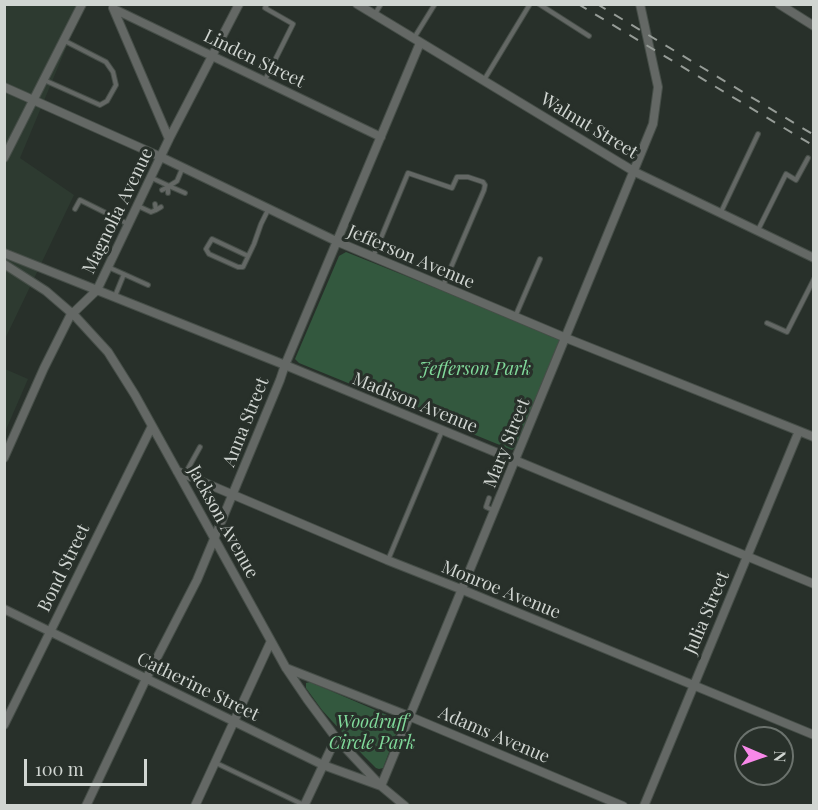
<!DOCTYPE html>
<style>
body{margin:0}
#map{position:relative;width:818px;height:810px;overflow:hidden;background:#28302a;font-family:"Playfair Display",serif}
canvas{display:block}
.frame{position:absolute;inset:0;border:6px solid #d0d5d1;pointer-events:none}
.north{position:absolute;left:734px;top:726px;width:60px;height:60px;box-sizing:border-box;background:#28302a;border:2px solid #6b726d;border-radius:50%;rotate:92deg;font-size:16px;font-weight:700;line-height:24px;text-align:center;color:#d0d5d1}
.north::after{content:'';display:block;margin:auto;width:21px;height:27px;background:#f888e9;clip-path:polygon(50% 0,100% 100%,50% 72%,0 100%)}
.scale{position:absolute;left:24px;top:759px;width:123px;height:27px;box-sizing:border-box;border:3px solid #d0d5d1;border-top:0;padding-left:8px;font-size:18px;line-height:21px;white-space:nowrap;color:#d0d5d1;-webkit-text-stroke:4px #28302a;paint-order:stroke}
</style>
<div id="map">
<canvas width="818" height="810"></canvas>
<div class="frame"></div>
<div class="north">N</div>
<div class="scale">100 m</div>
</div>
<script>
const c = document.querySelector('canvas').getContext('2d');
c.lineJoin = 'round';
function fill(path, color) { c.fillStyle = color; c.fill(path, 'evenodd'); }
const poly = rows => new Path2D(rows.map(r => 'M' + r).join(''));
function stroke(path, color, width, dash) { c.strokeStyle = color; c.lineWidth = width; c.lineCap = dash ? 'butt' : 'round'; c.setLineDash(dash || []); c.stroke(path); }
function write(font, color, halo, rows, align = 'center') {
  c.font = font + ' "Playfair Display",serif'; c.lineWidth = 6; c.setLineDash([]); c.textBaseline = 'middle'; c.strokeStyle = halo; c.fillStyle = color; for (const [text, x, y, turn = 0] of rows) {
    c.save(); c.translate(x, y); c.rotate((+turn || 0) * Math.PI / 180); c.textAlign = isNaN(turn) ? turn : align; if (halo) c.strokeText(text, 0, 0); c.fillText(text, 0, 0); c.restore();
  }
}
fill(poly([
 [5,5,84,5,20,158,74,195,5,339],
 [5,369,28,379,5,432]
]), '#2d3a30');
fill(poly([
 [346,252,558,337,560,341,517,446,512,450,299,363,295,359,339,256],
 [310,682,401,721,383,768,379,769,376,768,362,754,322,710,306,688,306,683]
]), '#33583e');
const lane = poly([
 [539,4,589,36],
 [375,14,381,4],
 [414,38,435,4],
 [44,80,100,105,107,101,116,85,113,72,106,62,65,41],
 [265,80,293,24,265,8,267,4],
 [484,80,530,4],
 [152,178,169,186,177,181,182,169],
 [169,186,185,193],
 [162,190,168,187,168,193],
 [155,204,156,210,161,207],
 [138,206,151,212,156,210],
 [75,209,80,200,128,224],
 [721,212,758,134],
 [758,230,786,174,796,180,808,158],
 [248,256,212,239,206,249,209,254,238,267,243,267,254,244,261,224,268,210],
 [373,257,408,173,452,188,457,177,468,177,483,182,485,185,484,190,443,286],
 [108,267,148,285],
 [115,296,124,274],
 [515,317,540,259],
 [767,323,787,332,814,279],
 [185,474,200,447],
 [489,498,486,507,495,511],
 [388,560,442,431],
 [216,763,304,805]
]);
const street = poly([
 [357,4,635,172,814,258],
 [779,4,814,26],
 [113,8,169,139],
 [114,9,381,137],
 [4,87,161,157,338,242,566,338,814,437],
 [4,158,82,4],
 [4,253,285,365,814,584],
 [4,264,46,291,75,316,108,352,135,395,286,668,307,699,336,738,381,786,405,806],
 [4,458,44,368,70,316,97,290,169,139,239,4],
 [177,471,387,560,463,590,814,735],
 [4,609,323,765,381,786,653,124,658,87,640,4],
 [286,668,411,717,623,806],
 [4,725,152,426],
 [86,806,146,679,197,580,280,380,285,365,420,43],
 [195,806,271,641],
 [304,806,336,738],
 [644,806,799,431]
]);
stroke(lane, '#464e48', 6);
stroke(street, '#464e48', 10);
stroke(lane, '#646865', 4);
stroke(street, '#646865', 8);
stroke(poly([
 [578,4,814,146],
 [597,4,814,135]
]), '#969c97', 2, [10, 10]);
write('18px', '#d0d5d1', '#28302a', [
 ["Linden Street",254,59,26],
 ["Walnut Street",589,126,31],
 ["Magnolia Avenue",118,211,-64],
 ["Jefferson Avenue",411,257,23],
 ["Madison Avenue",415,403,22],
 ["Anna Street",246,422,-68],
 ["Mary Street",507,443,-68],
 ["Jackson Avenue",223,522,61],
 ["Bond Street",64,568,-64],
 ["Monroe Avenue",501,590,22],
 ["Julia Street",707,613,-67],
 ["Catherine Street",198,687,26],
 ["Adams Avenue",494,735,23]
]);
write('italic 18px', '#80d99a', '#28302a', [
 ["Jefferson Park",475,369],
 ["Woodruff",372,722],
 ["Circle Park",372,743]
]);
</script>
